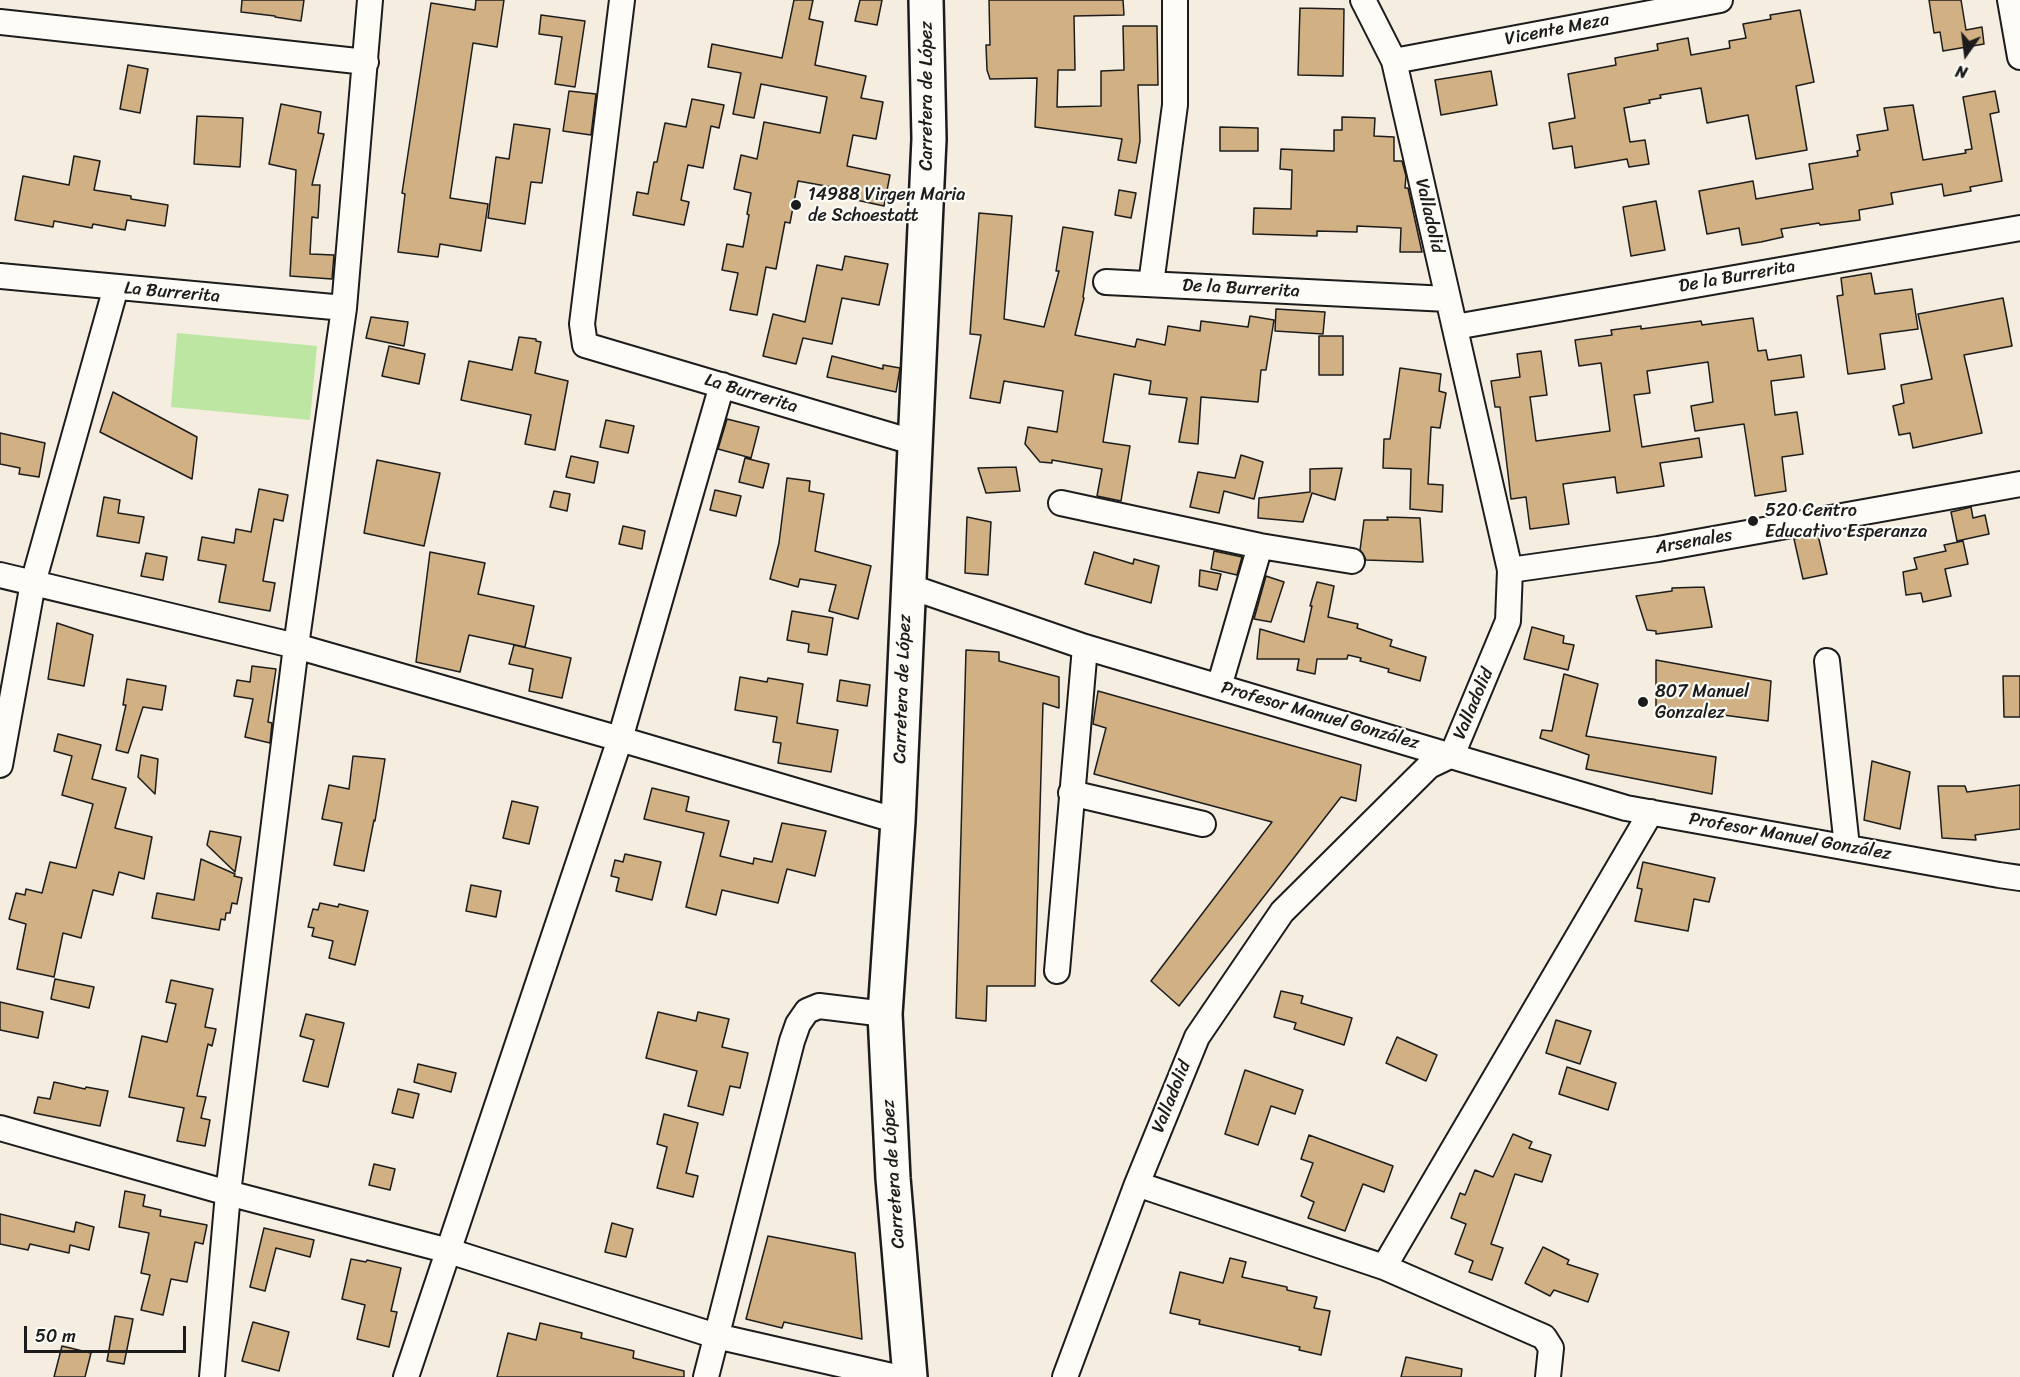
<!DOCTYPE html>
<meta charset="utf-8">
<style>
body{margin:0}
#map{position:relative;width:2020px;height:1377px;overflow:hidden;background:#f4ede0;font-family:Sriracha,sans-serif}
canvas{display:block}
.north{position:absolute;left:1936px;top:24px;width:60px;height:60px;-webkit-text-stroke:4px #fdfcf7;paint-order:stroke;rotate:194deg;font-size:16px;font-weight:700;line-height:24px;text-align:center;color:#1c1c1c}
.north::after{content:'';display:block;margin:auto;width:21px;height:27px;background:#1c1c1c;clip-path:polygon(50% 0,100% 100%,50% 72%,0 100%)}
.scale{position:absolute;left:24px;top:1326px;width:162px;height:27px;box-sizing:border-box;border:3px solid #1c1c1c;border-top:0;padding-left:8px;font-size:18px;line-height:21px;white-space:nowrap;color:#1c1c1c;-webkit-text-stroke:4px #fdfcf7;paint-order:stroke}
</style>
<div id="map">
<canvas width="2020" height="1377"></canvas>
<div class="north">N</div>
<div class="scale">50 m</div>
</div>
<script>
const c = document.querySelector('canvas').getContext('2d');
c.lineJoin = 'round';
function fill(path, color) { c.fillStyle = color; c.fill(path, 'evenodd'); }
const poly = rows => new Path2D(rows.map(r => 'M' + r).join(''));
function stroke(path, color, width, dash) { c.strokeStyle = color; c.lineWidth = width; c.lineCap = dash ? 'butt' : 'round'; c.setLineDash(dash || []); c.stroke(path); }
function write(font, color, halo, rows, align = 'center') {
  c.font = font + ' Sriracha,sans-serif'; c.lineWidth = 4.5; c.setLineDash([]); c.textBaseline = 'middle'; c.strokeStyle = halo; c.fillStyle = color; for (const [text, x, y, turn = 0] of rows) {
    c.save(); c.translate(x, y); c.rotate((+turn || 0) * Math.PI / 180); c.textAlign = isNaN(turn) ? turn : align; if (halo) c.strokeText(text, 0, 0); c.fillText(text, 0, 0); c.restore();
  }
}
fill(poly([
 [177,333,317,346,310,420,171,407]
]), '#bce6a2');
const building = poly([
 [242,0,304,0,301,21,275,17,275,16,241,12,242,0],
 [476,0,504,0,497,47,473,43,450,198,488,204,481,251,440,244,438,257,398,252,405,194,402,193,431,3,475,10,476,0],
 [794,0,813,0,809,19,823,22,815,65,866,76,861,98,883,102,876,139,853,135,847,166,890,175,884,206,847,198,848,190,798,181,790,223,785,222,776,269,766,267,757,315,730,310,738,273,722,270,727,244,743,247,749,215,747,214,751,193,734,189,741,155,757,159,764,122,820,133,827,97,761,84,754,118,733,114,741,73,708,67,712,44,782,58,794,0],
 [860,0,882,0,877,25,855,21,860,0],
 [989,0,1123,0,1124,15,1074,16,1075,70,1058,70,1057,107,1101,106,1101,71,1124,70,1123,26,1157,26,1158,85,1138,85,1140,141,1136,163,1118,160,1122,139,1035,127,1037,78,990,79,987,70,986,45,990,45,989,0],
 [1929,0,1961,0,1966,30,1982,27,1984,44,1943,51,1940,32,1934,33,1929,0],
 [1300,8,1344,9,1343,76,1298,75,1300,8],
 [1800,10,1814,82,1796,86,1807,150,1756,159,1748,115,1707,123,1701,88,1660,95,1661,98,1649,100,1650,103,1624,108,1630,142,1645,140,1649,164,1629,167,1627,159,1575,168,1572,146,1553,149,1549,123,1575,118,1568,74,1616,65,1615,58,1658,50,1657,44,1688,38,1691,55,1730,48,1729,41,1746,38,1743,24,1771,19,1770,15,1800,10],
 [541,15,585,21,575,87,555,84,562,37,539,34,541,15],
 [128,65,148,69,140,113,120,109,128,65],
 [1491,71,1497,105,1441,115,1435,80,1491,71],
 [569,91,596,94,591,135,563,131,569,91],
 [1995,91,1999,112,1990,114,2002,181,1970,187,1971,191,1944,196,1942,184,1891,193,1893,204,1859,210,1860,220,1820,225,1819,223,1781,229,1783,237,1761,242,1742,245,1739,228,1707,234,1699,191,1753,181,1756,199,1813,189,1809,164,1858,156,1857,151,1860,150,1857,135,1888,130,1884,108,1913,105,1923,160,1966,153,1965,150,1972,149,1963,97,1995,91],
 [692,99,724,105,719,128,711,126,703,168,688,165,681,200,689,202,684,225,633,215,637,192,648,194,654,162,657,162,665,123,686,127,692,99],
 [281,104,321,112,318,133,324,134,312,185,320,185,318,218,312,217,310,254,334,255,332,279,290,276,296,170,269,164,281,104],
 [197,116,243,118,240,167,194,164,197,116],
 [1342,117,1375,118,1374,136,1394,137,1394,161,1402,161,1406,176,1405,188,1408,188,1422,252,1400,252,1401,228,1357,226,1357,232,1317,231,1317,236,1253,234,1254,208,1291,209,1292,170,1280,169,1281,149,1334,151,1334,130,1342,130,1342,117],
 [514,124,550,129,542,183,531,182,525,224,488,218,496,157,509,159,514,124],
 [1220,127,1258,128,1258,151,1220,151,1220,127],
 [74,156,100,161,94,190,131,196,131,199,168,205,165,226,127,220,125,230,93,224,92,228,54,221,53,227,15,220,23,176,69,185,74,156],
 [1119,190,1136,193,1131,218,1115,215,1119,190],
 [1656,201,1665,250,1631,256,1623,207,1656,201],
 [979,213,1012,216,1004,319,1044,327,1059,271,1056,271,1063,227,1093,232,1083,297,1084,298,1075,335,1135,347,1137,339,1165,345,1168,326,1200,331,1201,321,1248,327,1250,316,1274,320,1266,370,1261,370,1258,402,1201,397,1198,444,1179,442,1187,398,1149,394,1151,381,1114,374,1103,442,1130,446,1121,501,1097,496,1102,469,1052,460,1052,463,1040,462,1025,444,1028,427,1057,432,1063,391,1004,381,1000,403,970,398,981,335,970,334,979,213],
 [845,256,888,264,879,305,842,298,832,344,803,338,796,364,763,356,773,314,805,322,817,265,842,270,845,256],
 [1871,273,1875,294,1912,289,1918,329,1880,334,1885,369,1848,374,1837,296,1843,295,1841,278,1871,273],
 [2003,298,2012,346,1964,355,1982,433,1913,448,1910,433,1899,435,1893,406,1904,403,1901,385,1932,379,1918,314,2003,298],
 [1276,309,1325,312,1323,334,1275,331,1276,309],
 [371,317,408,322,404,346,366,338,371,317],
 [1753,318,1758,351,1766,350,1768,360,1801,355,1804,377,1771,381,1775,415,1797,412,1803,454,1782,457,1786,491,1755,496,1744,424,1695,431,1691,406,1713,402,1708,362,1647,371,1650,393,1634,395,1642,447,1699,438,1702,457,1660,463,1664,486,1617,493,1615,477,1563,484,1569,524,1530,529,1526,497,1511,499,1500,407,1495,407,1491,381,1520,377,1517,354,1541,351,1547,395,1530,397,1536,441,1610,431,1601,363,1579,366,1575,340,1612,335,1611,330,1641,326,1641,329,1701,321,1702,325,1753,318],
 [1319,336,1343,336,1343,375,1319,375,1319,336],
 [519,337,536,339,536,341,541,342,535,373,568,381,555,450,525,444,531,415,461,400,469,361,512,370,519,337],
 [389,346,425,354,419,384,382,376,389,346],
 [832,356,883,369,883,365,900,368,896,392,827,377,832,356],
 [1400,368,1441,374,1439,391,1446,393,1440,428,1431,427,1428,484,1443,485,1442,512,1410,509,1411,469,1383,468,1384,439,1390,439,1400,368],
 [113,392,197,437,192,479,100,432,113,392],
 [727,419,759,427,751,458,718,449,727,419],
 [606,420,634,426,628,453,600,447,606,420],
 [0,433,45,443,39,477,19,474,20,468,0,464,0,433],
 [1241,455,1263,462,1254,499,1224,491,1219,513,1190,507,1198,472,1235,478,1241,455],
 [571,456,598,462,594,483,566,477,571,456],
 [745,458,769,464,763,488,739,482,745,458],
 [377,460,440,473,424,546,364,533,377,460],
 [1016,467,1020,491,986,493,978,468,1016,467],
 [1342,468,1335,500,1312,493,1303,522,1258,518,1259,498,1310,492,1310,469,1342,468],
 [787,478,810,481,809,491,824,494,815,551,871,566,858,619,829,611,836,585,800,579,798,587,770,579,779,543,787,478],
 [259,489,288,495,283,521,274,519,263,581,275,583,270,611,219,602,226,565,198,560,202,537,234,543,236,529,251,532,259,489],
 [715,490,741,496,736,516,710,510,715,490],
 [554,491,570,494,567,511,550,507,554,491],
 [104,497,120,500,118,513,144,517,139,543,97,536,104,497],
 [1971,507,1973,518,1985,515,1989,534,1957,541,1951,512,1971,507],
 [967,517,991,522,988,575,965,573,967,517],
 [1387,517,1420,518,1423,562,1366,560,1360,550,1364,520,1388,520,1387,517],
 [623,526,645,531,642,549,619,544,623,526],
 [1818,535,1827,574,1803,579,1794,539,1818,535],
 [1963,541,1968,564,1945,569,1951,596,1923,602,1921,593,1906,595,1903,572,1917,569,1914,558,1946,551,1944,545,1963,541],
 [1214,551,1242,557,1237,575,1211,569,1214,551],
 [430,552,485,563,478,594,534,606,525,647,469,635,460,672,416,662,430,552],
 [1094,552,1133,564,1134,559,1159,566,1151,603,1085,584,1094,552],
 [146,553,167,557,163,580,141,576,146,553],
 [1200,570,1221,574,1217,590,1199,586,1200,570],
 [1266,576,1284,582,1271,622,1254,619,1266,576],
 [1317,582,1334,586,1328,617,1358,624,1357,628,1392,640,1390,646,1426,657,1420,681,1388,672,1389,669,1360,661,1361,658,1348,655,1347,659,1317,659,1315,674,1297,670,1299,659,1257,659,1260,629,1304,642,1312,606,1310,606,1317,582],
 [1704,587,1712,627,1656,634,1656,631,1647,630,1636,596,1672,591,1672,588,1704,587],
 [792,611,833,618,827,655,808,652,809,644,787,640,792,611],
 [57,623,93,635,84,686,48,679,57,623],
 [1532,627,1564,636,1563,643,1574,645,1568,670,1524,659,1532,627],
 [514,645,571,658,562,698,529,691,533,669,509,664,514,645],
 [966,650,999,652,999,661,1059,677,1059,708,1043,703,1035,986,987,986,986,1021,956,1018,966,650],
 [1656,660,1771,681,1768,721,1656,706,1656,660],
 [252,666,276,669,268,722,272,723,270,743,245,737,253,699,234,696,237,680,250,682,252,666],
 [1564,674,1598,684,1586,736,1716,757,1712,794,1586,769,1589,755,1540,738,1542,730,1552,731,1564,674],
 [2003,676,2020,676,2020,717,2004,717,2003,676],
 [740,677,767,682,768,678,803,684,797,723,838,730,831,772,778,763,781,743,773,742,777,717,735,710,740,677],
 [127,679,166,686,162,710,143,707,128,753,116,750,126,705,123,705,127,679],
 [840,680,870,685,867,706,837,701,840,680],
 [1098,691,1361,765,1356,801,1341,797,1179,1006,1151,981,1272,822,1094,774,1106,728,1093,724,1098,691],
 [58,734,101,745,92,779,126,788,115,828,152,837,144,879,119,872,113,895,93,890,81,938,63,933,54,977,17,969,26,924,9,919,16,893,25,895,26,889,42,893,50,862,76,868,93,804,62,795,72,756,54,751,58,734],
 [141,755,158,759,155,794,138,777,141,755],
 [353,756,385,759,375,821,374,820,364,871,334,865,342,823,322,819,329,785,349,789,353,756],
 [1872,761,1910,772,1900,829,1864,820,1872,761],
 [2020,785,2020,829,1975,835,1976,840,1942,838,1938,786,1965,786,1967,792,2020,785],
 [652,788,689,797,686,811,729,821,720,856,753,864,754,858,772,862,782,823,826,831,815,876,787,869,778,903,722,890,716,915,686,907,704,833,644,819,652,788],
 [512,801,538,807,529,844,503,838,512,801],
 [210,831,241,837,235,872,207,845,210,831],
 [625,854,661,862,652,900,616,891,619,878,611,876,615,860,623,862,625,854],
 [201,859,235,874,234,876,242,878,237,904,232,903,230,913,226,913,225,920,221,919,219,930,152,918,157,893,194,900,201,859],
 [1643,862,1715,878,1709,902,1694,899,1688,931,1635,921,1642,889,1637,888,1643,862],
 [471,885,501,891,496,917,466,911,471,885],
 [320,903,338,907,339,904,368,911,355,965,329,958,333,941,312,936,314,928,308,927,313,909,318,910,320,903],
 [55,979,94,987,89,1008,51,999,55,979],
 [171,980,213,989,205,1027,216,1029,212,1046,208,1044,197,1096,206,1097,201,1118,210,1120,205,1146,177,1141,184,1108,129,1097,142,1036,167,1042,176,1004,166,1002,171,980],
 [1281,991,1303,996,1301,1003,1352,1018,1344,1045,1294,1029,1296,1023,1274,1017,1281,991],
 [0,1002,43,1012,38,1038,0,1030,0,1002],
 [658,1012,696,1021,698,1012,729,1019,722,1047,748,1053,740,1088,730,1086,723,1115,688,1106,697,1071,646,1058,658,1012],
 [306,1014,344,1023,328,1087,303,1081,314,1040,300,1036,306,1014],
 [1556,1020,1591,1031,1580,1064,1546,1053,1556,1020],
 [1397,1037,1437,1055,1426,1081,1386,1063,1397,1037],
 [418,1064,456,1073,451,1092,414,1082,418,1064],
 [1567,1067,1616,1083,1608,1110,1559,1094,1567,1067],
 [1245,1070,1303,1090,1295,1114,1271,1106,1258,1145,1225,1134,1245,1070],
 [54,1082,85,1089,86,1087,108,1091,100,1126,34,1113,38,1097,50,1099,54,1082],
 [398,1089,419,1094,413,1118,392,1113,398,1089],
 [664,1114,698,1123,686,1173,698,1176,693,1197,657,1188,667,1147,657,1144,664,1114],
 [1513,1134,1532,1142,1529,1148,1551,1155,1542,1182,1515,1174,1491,1244,1503,1248,1492,1280,1469,1272,1473,1261,1455,1254,1466,1224,1451,1218,1460,1193,1465,1195,1475,1170,1493,1177,1513,1134],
 [1309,1135,1393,1166,1384,1192,1363,1184,1345,1231,1308,1218,1314,1202,1301,1196,1313,1163,1301,1159,1309,1135],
 [374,1164,395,1169,390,1190,369,1185,374,1164],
 [125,1191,145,1195,143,1206,161,1210,160,1216,207,1225,203,1244,195,1242,187,1282,171,1279,163,1315,141,1310,150,1275,141,1273,149,1233,119,1227,125,1191],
 [0,1214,74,1232,76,1222,94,1227,89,1250,70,1245,69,1253,30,1244,28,1250,0,1244,0,1214],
 [612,1223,633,1229,626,1257,605,1252,612,1223],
 [264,1228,314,1240,310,1257,276,1248,265,1291,250,1287,264,1228],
 [768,1236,855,1253,862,1339,784,1322,782,1328,746,1319,768,1236],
 [1543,1247,1569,1260,1567,1264,1598,1274,1588,1302,1554,1290,1550,1296,1525,1283,1543,1247],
 [1230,1258,1246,1262,1242,1277,1287,1287,1287,1290,1317,1297,1314,1308,1330,1311,1321,1355,1299,1350,1300,1347,1199,1324,1200,1320,1170,1313,1180,1272,1223,1283,1230,1258],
 [351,1259,366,1262,367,1260,401,1268,391,1311,397,1312,389,1347,357,1339,365,1305,342,1299,351,1259],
 [115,1316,133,1319,124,1364,107,1361,115,1316],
 [253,1322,289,1332,279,1371,242,1361,253,1322],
 [540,1323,582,1333,581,1338,634,1351,633,1358,684,1371,684,1377,497,1377,508,1333,536,1340,540,1323],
 [62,1346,91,1353,85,1377,54,1377,62,1346],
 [1406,1357,1462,1369,1461,1377,1401,1377,1406,1357]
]);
fill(building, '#d1b084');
stroke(building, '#1c1c1c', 1.5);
const street = poly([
 [622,0,582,324,585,345,916,443],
 [2010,0,2020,57],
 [0,22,366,62],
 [1394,61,1720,0],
 [0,276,344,308],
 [1106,282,1448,299],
 [1151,284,1175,105,1175,0],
 [1455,327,2020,228],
 [1061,503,1260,546,1352,561],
 [1510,570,1658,549,2020,484],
 [0,575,296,646,620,739,898,821],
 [908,586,1085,647,1626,808,1999,875,2020,878],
 [1827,661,1847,847],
 [1219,687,1260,546],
 [0,765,33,583,116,287],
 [1071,793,1203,824],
 [1057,971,1085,647],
 [0,1128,228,1193,449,1251,716,1336,896,1377],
 [1137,1184,1384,1267,1544,1337,1551,1348,1548,1377],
 [1384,1267,1651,812],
 [212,1377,228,1193,296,646,344,308,370,0],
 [406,1377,620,739,722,385],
 [706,1377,792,1041,798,1024,807,1011,819,1006,885,1014],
 [1065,1377,1137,1184,1197,1037,1282,912,1429,766,1452,755,1508,621,1510,570,1394,61,1363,0]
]);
const secondary = poly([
 [910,1377,893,1178,885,1014,898,821,929,139,926,0]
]);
stroke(street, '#1c1c1c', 28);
stroke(secondary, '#1c1c1c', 38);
stroke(street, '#fdfcf7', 24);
stroke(secondary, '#fdfcf7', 33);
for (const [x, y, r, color] of [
 [796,205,6,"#1c1c1c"],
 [1753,521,6,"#1c1c1c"],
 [1643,702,6,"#1c1c1c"]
]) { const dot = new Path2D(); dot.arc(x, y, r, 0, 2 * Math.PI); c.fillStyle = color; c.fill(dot); stroke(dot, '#fdfcf7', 2); }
write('18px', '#1c1c1c', '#fdfcf7', [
 ["Vicente Meza",1557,30,-11],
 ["Carretera de López",927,96,-90],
 ["Valladolid",1429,216,77],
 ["De la Burrerita",1737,277,-10],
 ["De la Burrerita",1241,289,3],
 ["La Burrerita",172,293,5],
 ["La Burrerita",751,394,17],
 ["Arsenales",1694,542,-10],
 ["Carretera de López",903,689,-88],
 ["Valladolid",1474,704,-67],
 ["Profesor Manuel González",1320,716,16],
 ["Profesor Manuel González",1790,837,10],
 ["Valladolid",1172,1097,-68],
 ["Carretera de López",894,1174,-94]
]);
write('18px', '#1c1c1c', '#fdfcf7', [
 ["14988 Virgen Maria",808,195],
 ["de Schoestatt",808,216],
 ["520 Centro",1765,511],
 ["Educativo Esperanza",1765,532],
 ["807 Manuel",1655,692],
 ["Gonzalez",1655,713]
], 'left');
</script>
